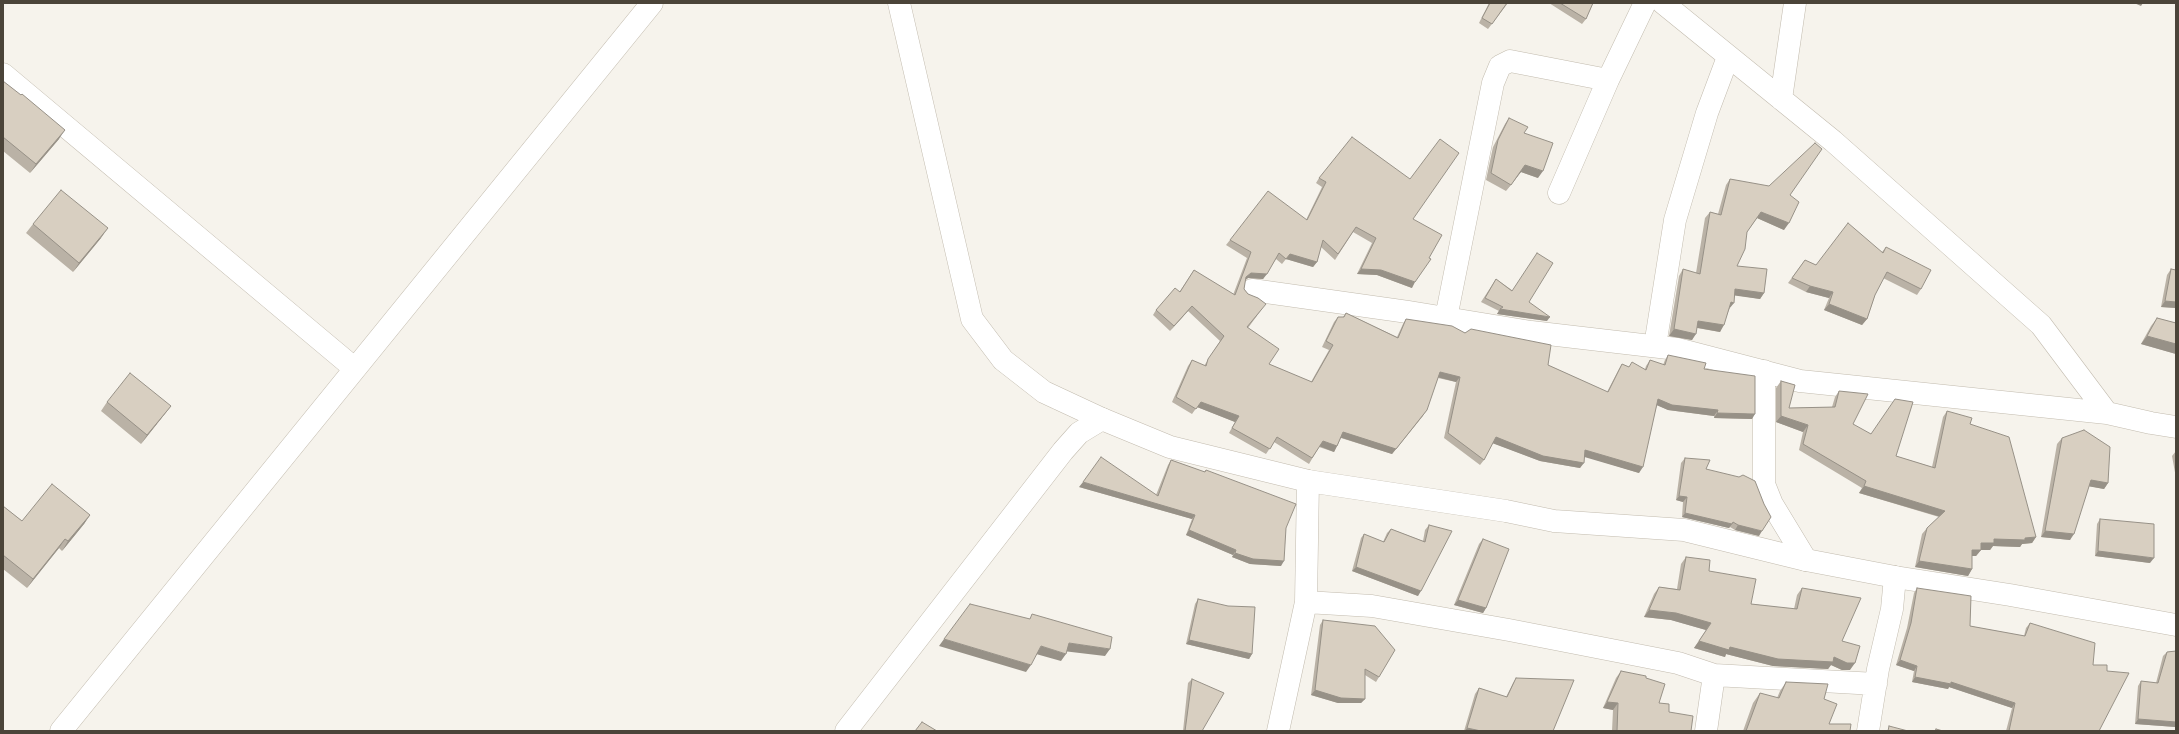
<!DOCTYPE html>
<style>
body{margin:0}
#map{position:relative;width:2179px;height:734px;overflow:hidden;background:#f6f3ec;font-family:Quicksand,sans-serif}
canvas{display:block}
.frame{position:absolute;inset:0;border:4px solid #4b4439;pointer-events:none}
</style>
<div id="map">
<canvas width="2179" height="734"></canvas>
<div class="frame"></div>
</div>
<script>
const c = document.querySelector('canvas').getContext('2d');
c.lineJoin = 'round';
const poly = rows => new Path2D(rows.map(r => 'M' + r).join(''));
function stroke(path, color, width, dash) { c.strokeStyle = color; c.lineWidth = width; c.lineCap = dash ? 'butt' : 'round'; c.setLineDash(dash || []); c.stroke(path); }
function fill(path, color) { c.fillStyle = color; c.fill(path, 'evenodd'); }
const minor = poly([
 [1663,3,1833,141,2041,325,2107,413],
 [3,74,354,368],
 [1781,99,1795,3],
 [1559,193,1608,80,1645,3],
 [1252,290,1408,312,1531,332,1677,349,1800,381,2107,413,2151,423,2176,427],
 [1446,318,1493,83,1500,66,1510,61,1608,80],
 [1655,346,1675,220,1707,113,1728,57],
 [1764,371,1764,484,1772,504,1806,560],
 [1308,481,1306,602,1372,606,1509,630,1678,663,1714,675,1876,684],
 [61,731,652,3],
 [846,731,1063,451,1079,433,1102,419],
 [1278,731,1306,602],
 [1706,731,1714,675],
 [1868,731,1878,669,1892,609,1895,577]
]);
const tertiary = poly([
 [899,3,972,319,1003,360,1044,392,1102,419,1170,447,1308,481,1506,511,1554,521,1684,530,1806,560,1895,577,2010,595,2176,625]
]);
stroke(minor, '#c2bbae', 23);
stroke(tertiary, '#c2bbae', 23);
stroke(minor, '#fff', 22);
stroke(tertiary, '#fff', 22);
fill(poly([
 [1489,3,1508,3,1488,29,1479,23],
 [1549,3,1593,3,1586,19,1582,24],
 [3,81,59,139,30,173,3,151],
 [1509,118,1524,133,1538,178,1521,172,1506,191,1486,180,1493,147,1505,124],
 [1319,178,1413,219,1412,288,1377,275,1357,274,1372,243,1353,232,1335,260,1321,247,1317,262,1313,267,1286,259,1282,264,1276,259,1263,279,1248,278,1245,280,1244,289,1248,294,1262,309,1248,328,1269,364,1311,382,1329,350,1322,347,1334,322,1338,317,1343,317,1346,313,1397,337,1403,324,1406,319,1465,333,1548,365,1607,392,1619,369,1622,364,1629,367,1645,369,1646,366,1650,360,1663,365,1665,360,1668,355,1704,369,1752,419,1714,418,1714,416,1668,410,1657,405,1639,473,1584,456,1580,468,1540,461,1493,443,1484,460,1480,465,1444,438,1456,382,1438,378,1423,416,1392,454,1341,438,1334,452,1319,447,1309,464,1274,442,1266,454,1229,433,1235,422,1197,407,1192,414,1172,402,1188,366,1192,360,1204,366,1220,341,1188,311,1170,331,1153,315,1156,310,1180,291,1194,270,1233,295,1247,258,1226,245,1230,240,1306,220,1322,187,1316,183],
 [1730,179,1790,195,1784,230,1757,218,1747,232,1737,266,1764,293,1760,299,1735,295,1720,332,1697,328,1692,340,1669,336,1679,276,1683,269,1696,273,1705,218,1710,212,1718,214,1726,185],
 [33,224,101,238,73,272,26,233],
 [1886,247,1921,289,1917,295,1883,278,1875,295,1867,319,1862,325,1824,310,1829,298,1806,292,1788,283,1805,260,1816,265,1882,252],
 [2171,269,2176,270,2176,308,2161,307,2167,275],
 [1496,279,1529,302,1547,321,1497,314,1499,311,1481,302],
 [2157,318,2176,323,2176,354,2141,344,2151,326],
 [1781,381,1789,408,1832,407,1835,397,1839,391,1853,424,1896,456,1932,467,1943,417,1947,411,1970,424,2036,537,2032,543,2022,544,2020,547,1993,546,1990,550,1981,550,1976,556,1972,556,1972,569,1968,576,1915,567,1922,534,1927,528,1939,517,1859,493,1862,488,1799,450,1803,432,1776,422,1776,388],
 [107,402,171,406,164,415,141,444,101,411],
 [2062,438,2108,483,2104,489,2089,486,2070,540,2041,537,2057,444],
 [2176,451,2176,478,2172,456],
 [1685,458,1706,469,1759,536,1735,530,1730,527,1729,528,1682,517,1683,502,1676,500,1681,463],
 [1171,460,1204,472,1206,470,1286,528,1281,566,1250,564,1232,557,1233,555,1186,535,1192,519,1079,487,1156,495,1168,465],
 [3,506,22,521,90,515,84,524,62,551,59,548,27,588,3,569],
 [2100,519,2150,563,2095,556,2097,524],
 [1429,525,1418,596,1352,571,1361,538,1364,534,1383,542,1387,533,1391,529,1423,541,1425,530],
 [1483,539,1486,608,1483,613,1454,605,1479,544],
 [1686,557,1709,571,1751,604,1794,609,1797,595,1802,588,1842,641,1850,670,1842,670,1831,665,1828,669,1773,666,1726,654,1725,657,1694,648,1706,630,1671,620,1644,617,1654,594,1659,587,1677,589,1681,564],
 [1917,588,1970,626,2024,636,2026,628,2030,623,2093,665,2099,731,2006,731,2012,708,1949,687,1948,689,1912,682,1914,671,1896,665,1907,628,1914,593],
 [1198,599,1252,654,1249,659,1186,644,1195,604],
 [1323,620,1379,677,1376,682,1365,675,1365,699,1361,703,1338,703,1311,695,1320,625],
 [2176,651,2176,727,2135,724,2138,686,2141,681,2156,683,2163,656,2167,652],
 [1621,671,1646,678,1659,703,1669,712,1691,731,1612,731,1613,710,1603,708,1616,678],
 [1516,678,1553,731,1464,731,1475,694,1479,688,1506,697,1513,683],
 [1192,679,1202,731,1183,731,1188,683],
 [1786,682,1824,699,1829,724,1850,731,1743,731,1753,703,1760,693,1777,698,1780,691]
]), '#bab2a6');
fill(poly([
 [2134,3,2143,3,2141,6],
 [65,130,59,139,30,173,36,164],
 [1525,165,1543,171,1538,178,1521,172,1506,191],
 [1761,212,1789,223,1784,230,1757,218],
 [108,228,101,238,73,272,79,263],
 [1290,254,1317,262,1313,267,1286,259,1282,264],
 [1361,269,1381,270,1415,282,1412,288,1377,275,1357,274],
 [1251,273,1267,274,1263,279,1248,278,1242,283,1246,277],
 [1810,286,1833,292,1829,298,1806,292],
 [1735,289,1764,293,1760,299,1731,295],
 [2165,301,2176,302,2176,308,2161,307],
 [1731,302,1734,303,1729,309],
 [1829,304,1867,319,1862,325,1824,310],
 [1192,306,1188,311,1170,331,1174,326],
 [1500,309,1550,317,1547,321,1497,314],
 [1698,321,1724,325,1720,332,1693,327],
 [1674,329,1696,334,1692,340,1669,336],
 [2147,336,2176,344,2176,354,2141,344],
 [1440,372,1460,377,1456,382,1437,377],
 [1658,399,1718,410,1714,416,1668,410,1654,404],
 [1201,402,1239,416,1235,422,1197,407],
 [171,406,164,415,141,444,147,435],
 [1427,410,1392,454,1339,437,1343,432],
 [1717,413,1755,414,1752,419,1714,418],
 [1781,416,1808,425,1803,432,1776,422],
 [1496,437,1584,463,1580,468,1540,461,1492,443],
 [1323,441,1337,446,1334,452,1319,446],
 [1585,450,1643,467,1639,473,1581,456],
 [2091,480,2108,483,2104,489,2087,486],
 [1083,482,1195,515,1192,519,1079,487],
 [1864,486,1945,511,1941,517,1859,493],
 [1679,496,1687,497,1683,502,1676,500],
 [1685,513,1732,524,1729,528,1682,517],
 [90,515,84,524,62,551,68,541],
 [1738,525,1762,531,1759,536,1735,530],
 [1189,530,1236,550,1233,555,1186,535],
 [2045,531,2074,534,2070,540,2041,537],
 [2036,537,2032,543,2022,544,2020,547,1993,546,1990,550,1977,550,1981,543,1994,539],
 [65,539,59,548,27,588,33,579],
 [1972,550,1981,550,1976,556,1968,556],
 [2098,551,2154,558,2150,563,2095,556],
 [1235,553,1284,561,1281,566,1250,564,1232,557],
 [1919,561,1972,569,1968,576,1915,567],
 [1356,567,1421,591,1418,596,1352,571],
 [1458,600,1486,608,1483,613,1454,605],
 [1649,610,1676,613,1711,623,1706,630,1671,620,1644,617],
 [944,639,1031,665,1026,672,939,646],
 [1189,640,1252,654,1249,659,1186,644],
 [1699,641,1730,647,1834,657,1855,663,1850,670,1842,670,1831,665,1828,669,1773,666,1726,654,1725,657,1694,648],
 [1069,643,1110,649,1105,656,1063,651],
 [1041,646,1066,654,1061,661,1036,654],
 [1900,660,1917,666,1914,671,1896,665],
 [1915,677,1951,682,2015,703,2012,708,1949,687,1948,689,1912,682],
 [1315,690,1365,699,1361,703,1338,703,1311,695],
 [1607,702,1618,703,1613,710,1603,708],
 [2138,719,2176,722,2176,727,2135,724],
 [1467,728,1481,731,1465,731]
]), '#979187');
const building = poly([
 [1490,3,1507,3,1492,24,1482,18,1490,3],
 [1560,3,1593,3,1586,19,1560,3],
 [3,81,21,95,22,94,65,130,36,164,3,137,3,81],
 [1509,118,1528,127,1524,133,1553,143,1543,171,1525,165,1511,185,1491,173,1498,140,1509,118],
 [1352,137,1410,179,1440,139,1459,153,1413,219,1442,235,1429,258,1431,259,1415,282,1381,270,1361,269,1376,238,1356,227,1338,254,1323,240,1317,262,1290,254,1286,259,1279,253,1267,274,1251,273,1246,277,1244,289,1248,294,1258,298,1266,304,1247,327,1279,349,1269,364,1312,382,1333,345,1326,341,1338,317,1344,317,1346,313,1398,338,1406,319,1452,326,1465,333,1471,329,1551,345,1548,365,1608,392,1622,364,1629,367,1632,362,1646,370,1650,360,1665,365,1668,355,1706,363,1704,369,1755,376,1755,414,1717,413,1718,410,1672,405,1658,399,1643,467,1585,450,1584,463,1543,456,1496,437,1484,460,1448,433,1460,377,1440,372,1427,410,1396,449,1343,432,1337,446,1323,441,1312,458,1277,437,1270,449,1232,428,1239,416,1201,402,1196,409,1176,397,1192,360,1206,366,1208,359,1224,336,1192,306,1174,326,1156,310,1175,288,1180,292,1194,270,1235,295,1251,252,1230,240,1268,191,1307,220,1326,182,1319,178,1352,137],
 [1815,143,1822,149,1790,195,1799,202,1789,223,1761,212,1747,232,1745,249,1737,266,1767,269,1764,293,1735,289,1734,303,1731,302,1724,325,1698,321,1696,334,1674,329,1683,269,1700,274,1710,212,1721,215,1730,179,1769,186,1815,143],
 [61,190,108,228,79,263,33,224,61,190],
 [1848,223,1883,253,1886,247,1931,270,1921,289,1887,272,1875,295,1867,319,1829,304,1833,292,1810,286,1792,278,1805,260,1816,265,1848,223],
 [1537,253,1553,263,1529,302,1550,317,1500,309,1503,307,1485,298,1496,279,1512,291,1537,253],
 [2171,269,2176,270,2176,302,2165,301,2171,269],
 [2157,318,2176,323,2176,344,2147,336,2157,318],
 [130,373,171,406,147,435,107,402,130,373],
 [1781,381,1795,385,1789,408,1835,407,1839,391,1868,394,1853,424,1871,434,1895,399,1913,402,1896,456,1935,468,1947,411,1972,418,1970,424,2009,437,2036,537,2025,538,2025,540,1994,539,1994,543,1981,543,1981,550,1972,550,1972,569,1919,561,1927,528,1945,511,1864,486,1866,481,1803,444,1808,425,1781,416,1781,381],
 [2084,430,2110,447,2108,483,2091,480,2074,534,2045,531,2062,438,2084,430],
 [1101,457,1158,496,1171,460,1205,472,1206,470,1296,504,1286,528,1284,561,1253,559,1235,553,1236,550,1189,530,1195,515,1083,482,1101,457],
 [1685,458,1710,460,1706,469,1739,477,1743,475,1755,481,1764,504,1771,517,1762,531,1738,525,1733,522,1732,524,1685,513,1687,497,1679,496,1685,458],
 [52,484,90,515,68,541,65,539,33,579,3,555,3,506,22,521,52,484],
 [2100,519,2154,524,2154,558,2098,551,2100,519],
 [1429,525,1452,531,1421,591,1356,567,1364,534,1384,542,1391,529,1425,542,1429,525],
 [1483,539,1509,549,1486,608,1458,600,1483,539],
 [1686,557,1710,560,1709,571,1756,579,1751,604,1797,609,1802,588,1861,598,1842,641,1860,646,1855,663,1847,663,1834,657,1833,662,1778,659,1730,647,1729,650,1699,641,1711,623,1676,613,1649,610,1659,587,1680,590,1686,557],
 [1917,588,1971,596,1970,626,2025,636,2030,623,2095,643,2093,665,2107,665,2107,671,2129,673,2099,731,2009,731,2015,703,1951,682,1951,684,1915,677,1917,666,1900,660,1911,623,1917,588],
 [1198,599,1228,606,1255,607,1252,654,1189,640,1198,599],
 [970,604,1030,619,1032,614,1112,637,1110,649,1069,643,1066,654,1041,646,1031,665,944,639,970,604],
 [1323,620,1375,626,1395,650,1379,677,1365,669,1365,699,1341,698,1315,690,1323,620],
 [2176,651,2176,722,2138,719,2141,681,2158,683,2167,652,2176,651],
 [1621,671,1646,676,1646,678,1665,684,1659,703,1669,704,1669,712,1693,716,1691,731,1617,731,1618,703,1607,702,1621,671],
 [1516,678,1574,680,1553,731,1481,731,1467,728,1479,688,1507,697,1516,678],
 [1192,679,1224,693,1202,731,1185,731,1192,679],
 [1786,682,1828,684,1824,699,1837,704,1829,724,1851,724,1850,731,1746,731,1760,693,1779,698,1786,682],
 [922,722,937,731,915,731,922,722],
 [1889,726,1908,731,1888,731,1889,726],
 [1936,729,1943,731,1935,731,1936,729]
]);
fill(building, '#d8cfc1');
stroke(building, '#979187', 1);
</script>
